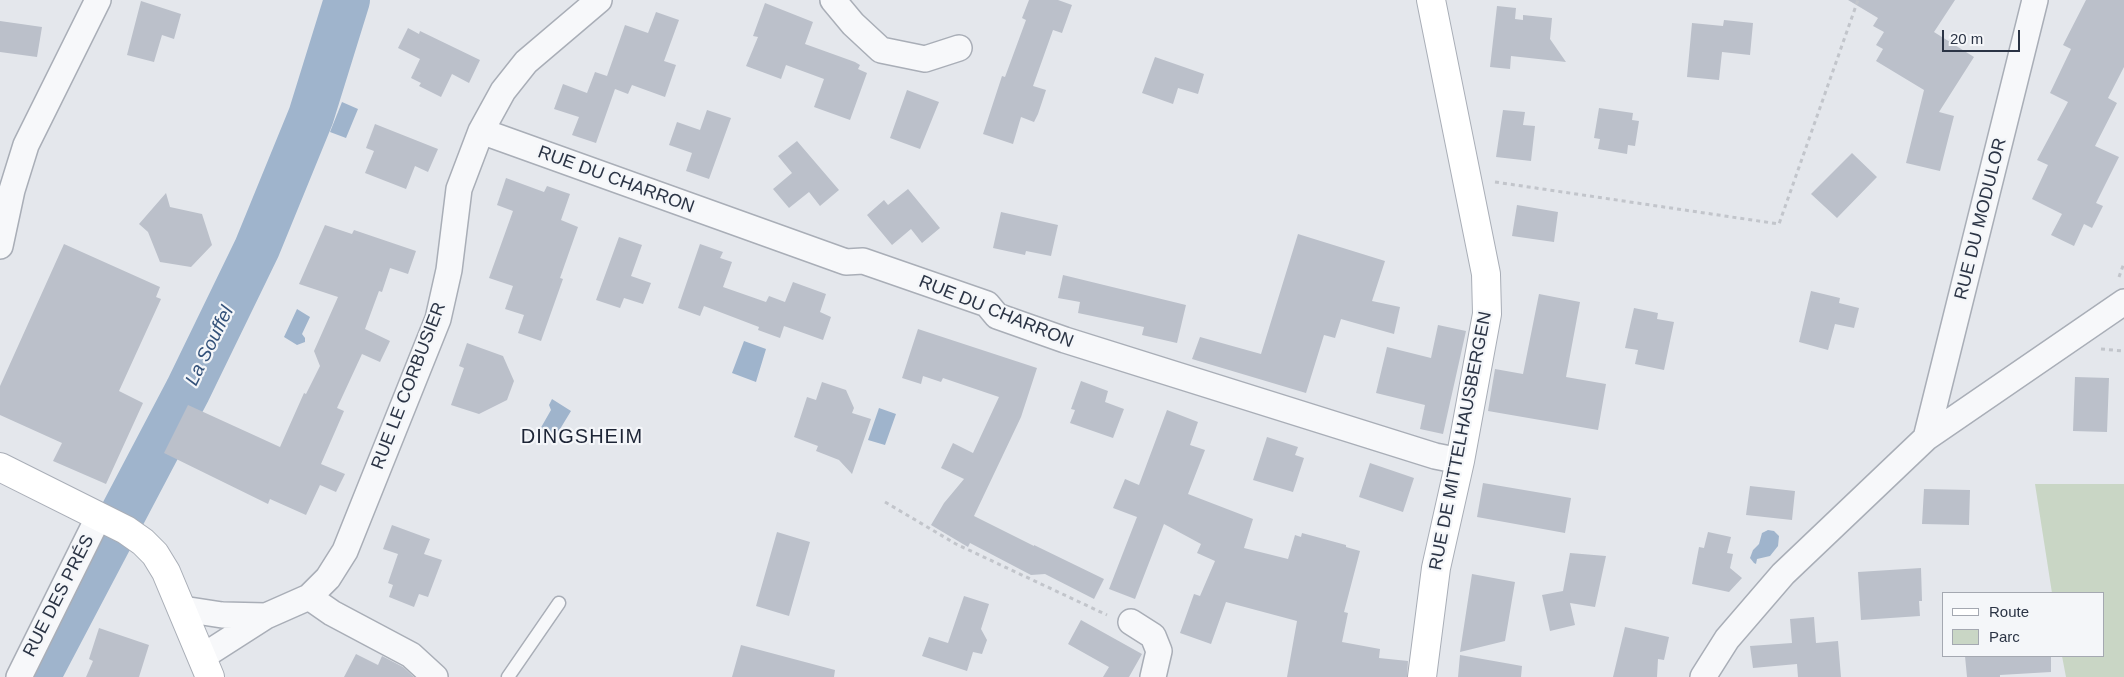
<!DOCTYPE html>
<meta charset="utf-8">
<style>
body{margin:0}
#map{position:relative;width:2124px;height:677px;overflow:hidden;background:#e4e7ec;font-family:Helvetica,sans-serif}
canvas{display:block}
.legend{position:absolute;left:1942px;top:592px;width:162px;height:65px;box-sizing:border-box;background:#f4f6f9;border:1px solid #a4a8b1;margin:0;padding:6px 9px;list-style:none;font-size:15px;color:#2b3445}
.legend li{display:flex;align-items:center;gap:10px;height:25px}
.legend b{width:25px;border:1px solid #a4a8b1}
.scale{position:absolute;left:1942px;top:30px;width:78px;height:22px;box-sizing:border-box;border:2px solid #2b3445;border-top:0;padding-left:6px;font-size:15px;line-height:18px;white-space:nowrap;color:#2b3445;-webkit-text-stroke:4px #f4f6f9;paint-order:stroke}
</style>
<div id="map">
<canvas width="2124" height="677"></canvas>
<ul class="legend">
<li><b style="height:6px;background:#fff"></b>Route</li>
<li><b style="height:14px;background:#c9d6c5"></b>Parc</li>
</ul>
<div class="scale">20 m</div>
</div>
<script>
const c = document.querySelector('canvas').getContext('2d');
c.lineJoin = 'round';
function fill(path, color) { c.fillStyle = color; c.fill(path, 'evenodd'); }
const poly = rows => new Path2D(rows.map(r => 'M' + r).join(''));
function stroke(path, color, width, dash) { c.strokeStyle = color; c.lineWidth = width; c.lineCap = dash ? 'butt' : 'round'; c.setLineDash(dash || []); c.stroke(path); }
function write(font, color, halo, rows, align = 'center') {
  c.font = font + ' Helvetica,sans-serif'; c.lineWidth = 4.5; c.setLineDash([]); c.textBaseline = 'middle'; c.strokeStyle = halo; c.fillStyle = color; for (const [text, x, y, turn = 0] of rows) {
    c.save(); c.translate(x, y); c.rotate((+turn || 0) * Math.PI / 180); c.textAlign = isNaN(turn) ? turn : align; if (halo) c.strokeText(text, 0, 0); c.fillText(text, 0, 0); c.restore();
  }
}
fill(poly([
 [2035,484,2124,484,2124,677,2066,677,2062,656,2103,656,2103,593,2052,593]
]), '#c9d6c5');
fill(poly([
 [342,102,358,109,346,138,330,132],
 [297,309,310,317,302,334,305,338,305,342,297,345,284,337],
 [744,341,766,349,756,382,732,373],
 [552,399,571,411,557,434,548,437,539,431,551,410,549,405],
 [879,408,896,414,885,445,868,440],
 [1768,530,1774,531,1779,536,1778,546,1770,556,1757,559,1756,564,1754,563,1750,558,1753,550,1759,544,1762,533]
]), '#9fb4cc');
stroke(poly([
 [37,677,188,390,257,248,311,116,347,0]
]), '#9fb4cc', 46);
fill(poly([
 [1029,0,1058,0,1072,5,1062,33,1053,30,1033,86,1046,90,1038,114,1034,122,1021,117,1013,144,983,134,1002,76,1005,77,1026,20,1022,18],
 [1848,0,1955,0,1934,32,1974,57,1939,112,1954,116,1940,171,1906,163,1924,90,1876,61,1883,49,1876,45,1884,32,1873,26,1878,18],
 [2086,0,2124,0,2124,67,2108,98,2117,103,2095,146,2119,157,2096,203,2103,206,2092,228,2084,224,2074,246,2051,235,2062,214,2032,199,2048,165,2037,160,2068,102,2050,93,2071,49,2063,45],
 [141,1,181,14,174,39,162,35,154,62,127,55],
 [765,3,813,22,805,44,855,62,860,65,858,69,867,73,850,120,814,107,824,79,786,65,781,79,746,66,758,37,753,36],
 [1497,6,1516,8,1515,19,1523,20,1523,15,1552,18,1550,39,1566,62,1511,56,1510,69,1490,67],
 [656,12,679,20,664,61,676,65,665,97,632,85,628,94,615,89,596,143,572,135,579,117,554,109,563,84,587,93,595,72,607,76,625,25,648,33],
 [1724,20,1753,23,1750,55,1722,52,1719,80,1687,77,1692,23,1723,26],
 [0,21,42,27,37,57,0,52],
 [408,28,419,34,420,31,480,60,469,83,452,74,441,97,419,86,421,83,411,78,420,59,398,48],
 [1155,57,1204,74,1198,94,1178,88,1173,104,1142,93],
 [907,90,939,102,920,149,890,138],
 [1599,108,1633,113,1632,120,1639,121,1635,146,1628,145,1627,154,1598,149,1600,139,1594,138],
 [707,110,731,118,709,179,686,171,692,153,669,145,677,122,700,130],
 [1503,110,1525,112,1523,125,1535,126,1531,161,1496,157],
 [375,124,438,149,428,172,415,166,406,189,365,173,374,151,366,148],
 [797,141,839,190,820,206,809,192,789,208,773,189,792,173,778,156],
 [1852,153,1877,177,1837,218,1811,194],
 [506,178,544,192,547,186,570,194,561,220,578,227,560,278,563,279,541,341,518,333,524,315,505,309,513,286,489,278,513,211,497,205],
 [908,189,940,228,922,243,911,229,892,245,867,215,884,200,888,205],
 [166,193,170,207,202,214,212,245,191,267,160,262,148,232,139,224],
 [1517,205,1558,212,1554,242,1512,236],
 [1001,212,1058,225,1051,256,1026,251,1025,255,993,248],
 [325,225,352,234,354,230,416,251,408,274,390,268,382,292,379,291,365,329,390,341,380,362,362,354,337,408,344,411,321,464,345,474,336,492,320,485,306,515,270,499,268,504,164,453,188,405,280,447,304,393,306,394,320,366,314,351,338,297,299,284],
 [1298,234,1385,261,1372,301,1400,307,1394,334,1341,319,1335,338,1324,335,1306,393,1192,359,1200,337,1261,354],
 [619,237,642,245,631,276,651,283,643,304,624,298,620,308,596,300],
 [64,244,160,287,156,297,161,299,119,391,143,403,106,484,53,461,62,443,0,415,0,386],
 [700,244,723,252,720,258,732,262,723,287,766,302,769,296,785,302,793,282,826,294,820,312,831,317,823,340,784,326,780,338,758,330,759,327,704,306,700,316,678,308],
 [1063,275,1186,305,1177,343,1142,335,1144,327,1078,313,1080,302,1058,298],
 [1811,291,1840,298,1839,303,1859,308,1854,328,1835,324,1828,350,1799,342],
 [1539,294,1580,302,1566,377,1606,384,1598,430,1488,411,1495,369,1523,374],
 [1634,308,1658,313,1657,319,1674,322,1664,370,1635,364,1638,350,1625,348],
 [1438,325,1466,331,1443,434,1420,429,1425,405,1376,393,1387,347,1431,358],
 [918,329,1037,368,1021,417,974,516,1034,546,1034,545,1104,579,1094,599,1045,574,1031,575,970,543,968,547,931,525,944,503,964,479,941,468,953,443,973,453,999,397,943,378,941,382,923,376,921,384,902,378],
 [467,343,503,356,514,381,507,400,479,414,451,405,464,368,459,366],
 [2075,377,2109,378,2107,432,2073,431],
 [1081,381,1108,391,1105,402,1124,409,1113,438,1070,423,1075,410,1071,409],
 [822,382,846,390,854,408,852,413,871,419,852,474,839,460,816,451,818,446,794,437,807,397,816,400],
 [1167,410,1198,422,1190,445,1205,450,1188,494,1253,519,1244,548,1288,559,1295,535,1301,537,1302,533,1346,545,1346,547,1360,551,1344,612,1348,613,1342,642,1380,649,1379,658,1408,661,1407,677,1287,677,1297,621,1226,602,1211,644,1180,633,1194,594,1200,596,1215,561,1197,553,1201,544,1164,524,1135,599,1109,589,1137,517,1113,508,1125,479,1139,485],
 [1267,437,1298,447,1295,455,1304,458,1293,492,1253,480],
 [1370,463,1414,478,1403,512,1359,497],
 [1483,483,1571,498,1565,533,1477,517],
 [1750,486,1795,491,1792,520,1746,515],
 [1924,489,1970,490,1969,525,1922,524],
 [392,525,430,539,424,554,442,560,428,597,419,594,414,607,389,597,393,585,388,583,398,554,383,549],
 [777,532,810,542,789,616,756,606],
 [1708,532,1731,537,1727,553,1733,554,1730,568,1742,578,1729,592,1692,584,1699,547,1704,548],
 [1570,553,1606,556,1595,607,1570,603,1575,625,1550,631,1542,595,1563,591],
 [1921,568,1922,601,1919,601,1920,616,1861,620,1858,572],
 [1472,574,1515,582,1505,641,1460,652],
 [964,596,989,604,981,629,987,640,982,654,973,652,967,671,922,656,929,637,948,643],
 [1814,617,1816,643,1838,641,1841,677,1798,677,1797,664,1753,668,1750,646,1792,643,1790,619],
 [1081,620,1142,654,1129,677,1103,677,1109,667,1068,644],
 [1625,627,1669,637,1664,660,1658,659,1657,677,1613,677],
 [99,628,149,645,139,677,86,677,93,661,89,659],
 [741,645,835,670,834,677,732,677],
 [356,654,378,665,382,656,403,667,414,677,344,677],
 [1460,655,1522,666,1521,677,1458,677],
 [1965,656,2051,656,2051,672,2000,675,2000,677,1967,677]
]), '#bbc0ca');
const lane = poly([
 [508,677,559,603]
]);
const street = poly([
 [833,0,853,24,881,50,925,59,959,48],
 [481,131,846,262,863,261,987,304,997,316,1065,340,1435,456,1460,461],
 [0,246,12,190,26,145,98,0],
 [1926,438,2035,0],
 [309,597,328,578,345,551,438,319,449,270,459,189,481,131,503,91,526,62,599,0],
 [183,609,222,615,266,616,202,657],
 [266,616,309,597,332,613,411,655,435,677],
 [1131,622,1153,636,1159,651,1153,677],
 [19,677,99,516],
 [1703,677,1727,639,1783,574,1926,438,2124,302]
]);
const secondary = poly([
 [0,467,126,530,143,542,155,554,166,572,210,677],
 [1422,677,1436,568,1460,461,1487,314,1486,274,1431,0]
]);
stroke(lane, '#a9aeb7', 15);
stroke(street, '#a9aeb7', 28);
stroke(secondary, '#a9aeb7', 30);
stroke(poly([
 [1495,182,1779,224,1858,0],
 [2119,277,2124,263],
 [2101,349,2124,351],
 [885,502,956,544,1107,615]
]), '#c2c5cb', 3, [4, 4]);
stroke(lane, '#f7f8fa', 12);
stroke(street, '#f7f8fa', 25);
stroke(secondary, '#fff', 28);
write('18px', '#2b3445', '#f4f6f9', [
 ["RUE DU CHARRON",616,180,20],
 ["RUE DU MODULOR",1981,219,-76],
 ["RUE DU CHARRON",996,312,22],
 ["RUE LE CORBUSIER",409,386,-69],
 ["RUE DE MITTELHAUSBERGEN",1461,441,-79],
 ["RUE DES PRÉS",59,596,-63]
]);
write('italic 19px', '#34527a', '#f4f6f9', [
 ["La Souffel",210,346,-64]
]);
c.letterSpacing = '1px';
write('20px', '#1d2536', '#f4f6f9', [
 ["DINGSHEIM",582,437]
]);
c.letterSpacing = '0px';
</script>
